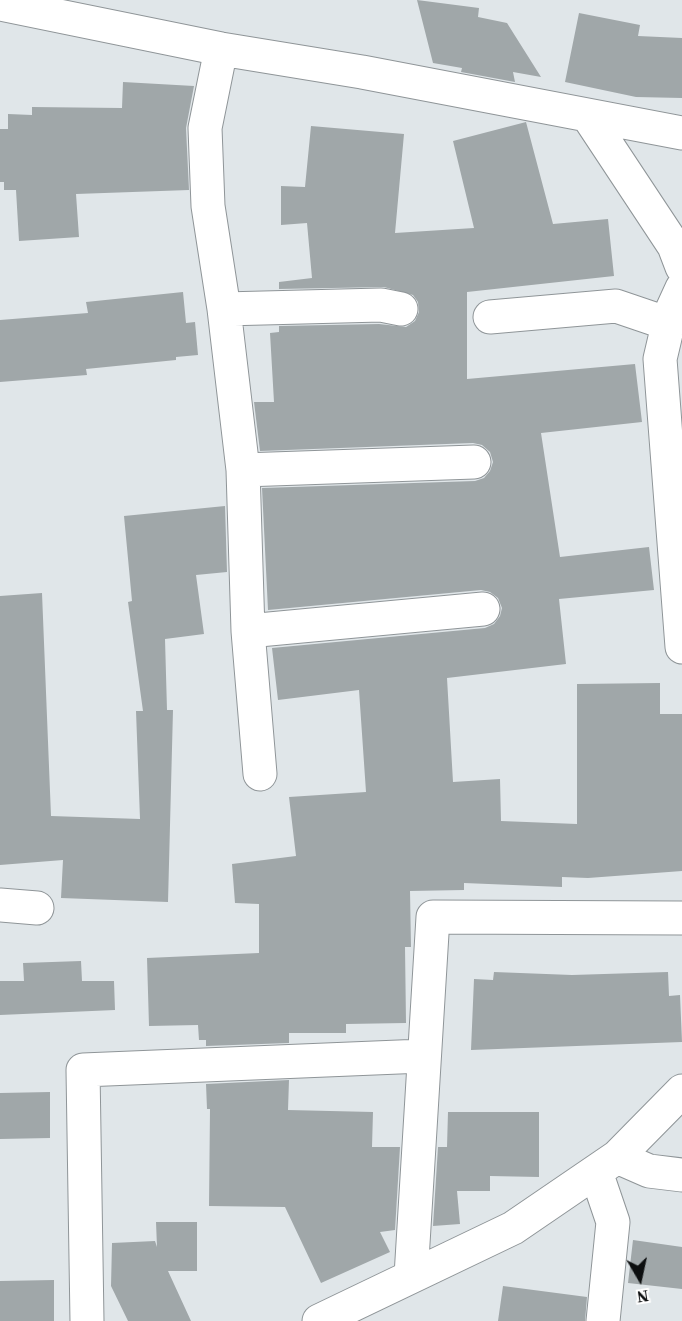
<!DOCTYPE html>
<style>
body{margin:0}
#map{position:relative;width:682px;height:1321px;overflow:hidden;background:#e0e6e9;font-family:"Source Serif 4",serif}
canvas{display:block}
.north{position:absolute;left:610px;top:1249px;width:60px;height:60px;-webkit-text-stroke:4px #fff;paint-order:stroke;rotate:171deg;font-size:16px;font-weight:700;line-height:24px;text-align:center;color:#0c0e0f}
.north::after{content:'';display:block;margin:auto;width:21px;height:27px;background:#0c0e0f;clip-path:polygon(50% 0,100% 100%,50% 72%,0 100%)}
</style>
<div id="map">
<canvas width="682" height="1321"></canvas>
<div class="north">N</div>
</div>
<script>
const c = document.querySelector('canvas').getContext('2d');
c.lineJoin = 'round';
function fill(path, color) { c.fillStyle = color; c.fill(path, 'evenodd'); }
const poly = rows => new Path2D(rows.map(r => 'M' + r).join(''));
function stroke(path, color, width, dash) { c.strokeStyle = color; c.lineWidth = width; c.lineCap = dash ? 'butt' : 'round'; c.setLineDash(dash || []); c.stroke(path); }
fill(poly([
 [417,0,479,8,478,17,507,23,541,77,513,72,515,82,461,72,462,68,433,63],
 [579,13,640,25,638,36,682,38,682,98,636,97,565,82],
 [123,82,194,86,186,128,189,190,76,194,79,237,19,241,16,190,4,190,4,182,0,182,0,129,8,129,8,114,32,115,32,107,122,108],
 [526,122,553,224,608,219,614,276,467,292,467,379,635,364,642,422,541,433,560,557,649,547,654,590,559,599,566,664,447,678,453,782,500,779,501,821,577,824,577,684,660,683,660,714,682,714,682,871,588,878,562,877,562,887,464,883,464,890,410,891,411,947,405,947,406,1023,346,1024,346,1033,289,1033,289,1043,206,1046,206,1040,199,1040,198,1025,149,1026,147,958,259,953,259,904,235,903,232,864,296,856,289,797,366,792,359,690,278,700,272,648,485,628,494,624,500,616,502,608,498,598,490,592,481,590,268,610,262,488,475,481,484,478,490,471,493,462,490,452,482,445,473,443,260,451,254,402,274,402,270,333,279,332,279,326,379,324,406,327,415,321,419,312,418,302,413,295,384,287,279,289,279,282,312,278,307,223,281,225,281,186,305,187,311,126,404,134,395,233,474,228,453,141],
 [183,292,186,323,195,322,198,355,176,357,176,360,86,369,87,375,0,382,0,320,88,313,86,302],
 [225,506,227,572,196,575,204,634,165,639,167,710,173,710,168,902,61,898,63,860,0,865,0,596,42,593,51,816,140,819,136,711,143,711,128,602,132,601,124,516],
 [81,961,82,981,114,981,115,1010,0,1015,0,981,24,981,23,963],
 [494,972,572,975,668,972,669,996,680,995,682,1042,471,1050,474,979,493,980],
 [289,1080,288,1110,373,1112,372,1147,400,1147,395,1230,380,1232,390,1252,321,1283,285,1207,209,1206,210,1109,207,1109,206,1084],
 [50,1092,50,1138,0,1139,0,1093],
 [448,1112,539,1112,539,1177,490,1176,490,1191,457,1191,460,1224,433,1226,438,1147,447,1147],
 [156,1222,197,1222,197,1271,168,1271,191,1321,128,1321,111,1286,112,1243,155,1241,157,1247],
 [633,1240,682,1247,682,1289,628,1283],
 [54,1280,54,1321,0,1321,0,1281],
 [503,1286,587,1297,585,1321,498,1321]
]), '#a0a7a9');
const street = poly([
 [0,4,221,49,362,72,682,133],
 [221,49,205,128,208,206,224,309,243,470,248,631,260,774],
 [588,116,674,246,682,267],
 [682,288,671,312,660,359,682,647],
 [224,309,381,305,401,309],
 [490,317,616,306,669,324],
 [243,470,474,462],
 [248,631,483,609],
 [0,905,37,908],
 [617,1157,649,1171,682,1175],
 [596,1172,613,1222,603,1321],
 [411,1276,433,917,682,918],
 [87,1321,83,1070,423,1056],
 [319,1321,513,1228,617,1157,682,1091]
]);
stroke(street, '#8f9598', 35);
stroke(street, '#fff', 33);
</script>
